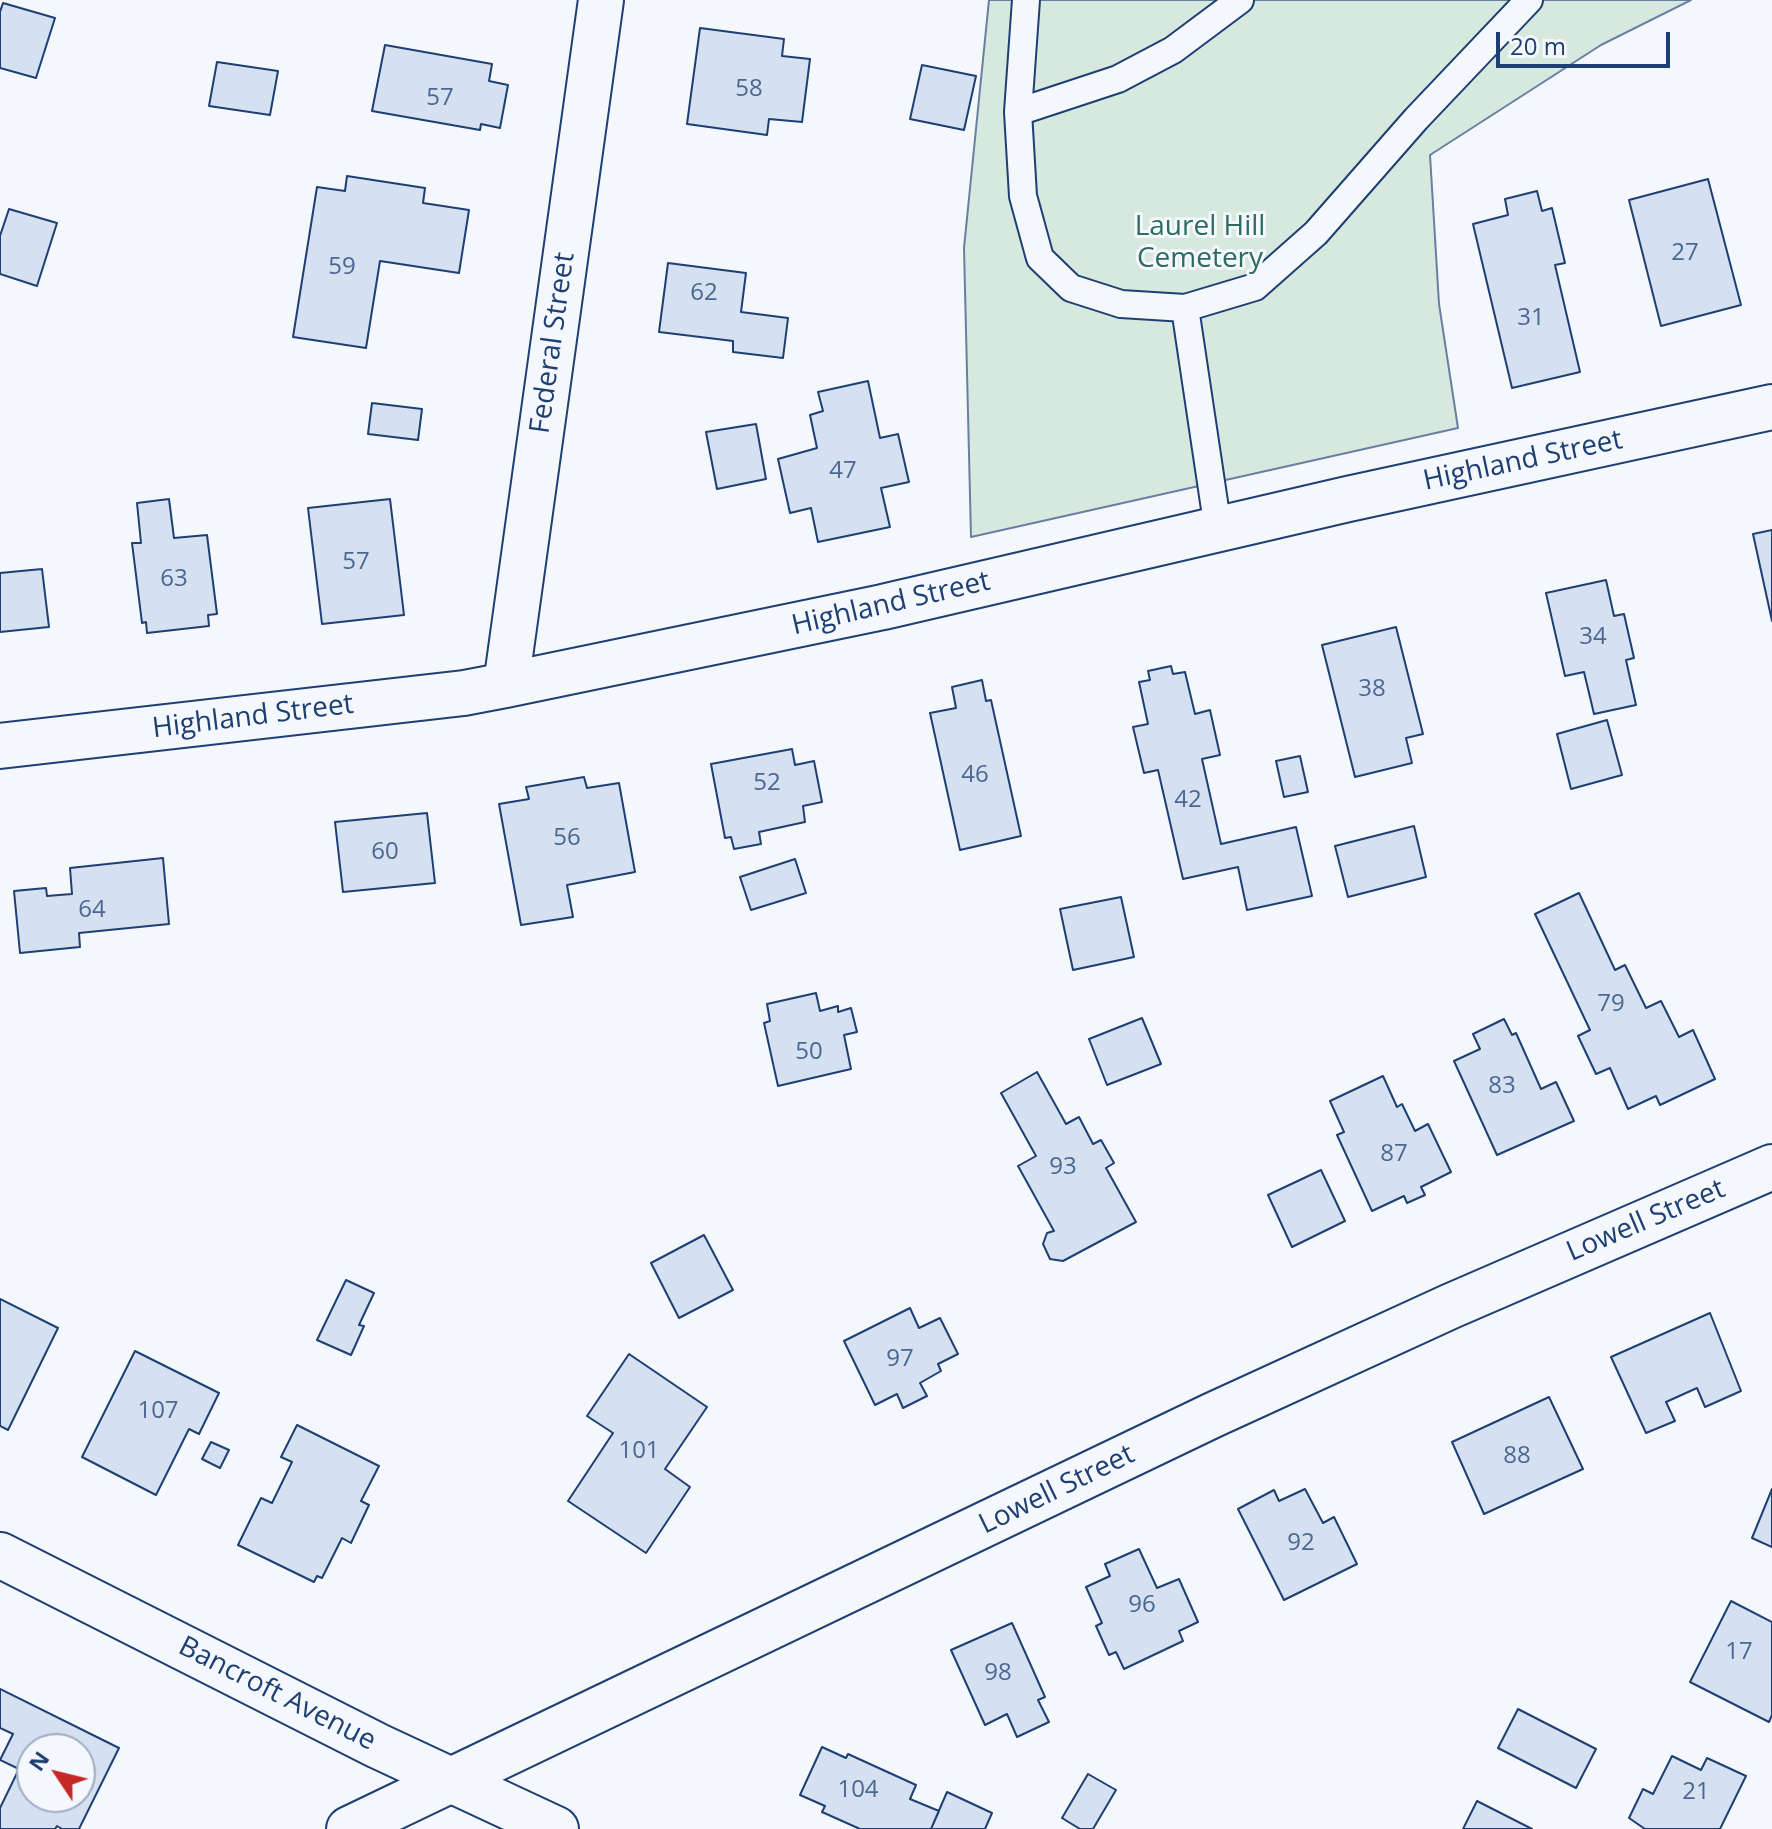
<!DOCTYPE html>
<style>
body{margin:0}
#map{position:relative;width:1772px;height:1829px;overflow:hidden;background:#f4f7fb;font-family:"Open Sans",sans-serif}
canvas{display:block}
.north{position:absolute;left:16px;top:1733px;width:80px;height:80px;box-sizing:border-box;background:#f4f7fb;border:2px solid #9eadc5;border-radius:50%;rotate:305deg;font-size:22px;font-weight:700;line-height:32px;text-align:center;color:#1d3f73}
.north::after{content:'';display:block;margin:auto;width:28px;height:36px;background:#c62828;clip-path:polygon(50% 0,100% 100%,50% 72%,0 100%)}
.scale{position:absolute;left:1496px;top:32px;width:174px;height:36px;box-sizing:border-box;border:4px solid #1d3f73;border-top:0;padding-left:10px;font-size:24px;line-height:28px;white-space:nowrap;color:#1d3f73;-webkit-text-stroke:6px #f4f7fb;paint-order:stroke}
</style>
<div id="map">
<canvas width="1772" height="1829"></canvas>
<div class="north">N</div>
<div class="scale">20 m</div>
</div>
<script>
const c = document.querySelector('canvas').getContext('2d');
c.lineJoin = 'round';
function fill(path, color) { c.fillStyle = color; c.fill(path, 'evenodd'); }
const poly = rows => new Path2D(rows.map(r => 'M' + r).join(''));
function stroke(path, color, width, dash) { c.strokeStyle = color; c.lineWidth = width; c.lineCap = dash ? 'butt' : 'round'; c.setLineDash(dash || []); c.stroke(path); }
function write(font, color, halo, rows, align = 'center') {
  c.font = font + ' "Open Sans",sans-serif'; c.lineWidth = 6; c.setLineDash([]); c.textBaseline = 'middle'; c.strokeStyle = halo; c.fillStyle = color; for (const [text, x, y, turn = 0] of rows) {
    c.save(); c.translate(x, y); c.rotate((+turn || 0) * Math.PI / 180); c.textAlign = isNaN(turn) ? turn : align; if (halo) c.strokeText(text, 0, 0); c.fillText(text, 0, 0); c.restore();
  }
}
const green = poly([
 [989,0,1691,0,1601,45,1430,155,1439,304,1458,428,971,537,964,248,989,0]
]);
fill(green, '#d7e8df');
stroke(green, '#687fa3', 2);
const building = poly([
 [3,3,55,18,36,78,0,68,0,12,3,3],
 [700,28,784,39,782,56,810,59,802,122,769,119,767,135,687,124,700,28],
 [385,45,492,64,489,81,508,85,500,128,481,124,480,130,372,111,385,45],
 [217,62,278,71,270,115,209,106,217,62],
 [922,65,976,76,964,130,910,119,922,65],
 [347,176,425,188,423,203,469,210,459,273,380,261,366,348,293,337,317,187,345,191,347,176],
 [1708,179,1741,305,1661,326,1629,200,1708,179],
 [1537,191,1542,211,1552,208,1565,263,1555,265,1580,372,1512,388,1473,224,1508,215,1505,199,1537,191],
 [9,209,57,223,37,286,0,274,0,236,9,209],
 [668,263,746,273,741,312,788,318,783,358,733,352,733,341,659,332,668,263],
 [868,381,880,438,898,434,909,482,881,488,890,527,818,542,811,508,790,513,778,459,817,448,810,415,823,411,818,392,868,381],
 [372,403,422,409,418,440,368,434,372,403],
 [756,424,766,479,717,489,706,432,756,424],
 [169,499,174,538,207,535,217,614,208,615,209,626,147,633,146,622,142,623,132,543,141,543,137,503,169,499],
 [390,499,404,615,322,624,308,508,390,499],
 [1772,530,1772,621,1753,534,1772,530],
 [42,569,49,627,0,632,0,573,42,569],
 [1606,580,1614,616,1624,614,1634,658,1626,660,1636,705,1594,714,1584,672,1565,676,1546,593,1606,580],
 [1396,627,1423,734,1406,738,1412,763,1355,777,1322,645,1396,627],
 [1171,666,1173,674,1185,672,1195,714,1210,710,1220,755,1202,759,1221,844,1296,827,1312,896,1247,910,1238,867,1183,879,1158,770,1144,773,1133,727,1148,724,1139,682,1150,680,1148,671,1171,666],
 [982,680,986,701,991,700,1021,836,960,850,930,713,956,708,952,687,982,680],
 [1607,720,1622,775,1571,789,1557,734,1607,720],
 [792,749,795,765,814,761,822,802,803,806,805,822,759,832,761,844,734,849,731,837,725,838,711,764,792,749],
 [1300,756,1308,792,1284,797,1276,761,1300,756],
 [584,777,587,788,619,783,635,872,567,885,573,917,521,925,499,804,529,799,526,787,584,777],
 [427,813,435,883,343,892,335,822,427,813],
 [1414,826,1426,877,1348,897,1335,846,1414,826],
 [163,858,169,924,79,933,80,947,20,953,14,891,46,888,47,896,72,894,70,868,163,858],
 [795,859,806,893,751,910,740,877,795,859],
 [1579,893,1615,970,1625,965,1646,1008,1661,1001,1679,1037,1693,1030,1715,1079,1660,1105,1656,1096,1628,1109,1610,1068,1596,1074,1578,1036,1590,1030,1535,914,1579,893],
 [1121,897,1134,957,1073,970,1060,909,1121,897],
 [816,993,820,1011,838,1006,838,1012,851,1008,857,1032,844,1035,851,1069,778,1086,764,1023,770,1021,767,1004,816,993],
 [1142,1018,1161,1064,1107,1085,1089,1039,1142,1018],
 [1504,1019,1512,1035,1516,1033,1541,1089,1556,1082,1574,1121,1497,1155,1454,1061,1480,1049,1473,1034,1504,1019],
 [1037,1072,1066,1124,1079,1117,1093,1144,1101,1140,1114,1163,1106,1168,1136,1222,1063,1261,1050,1259,1043,1244,1047,1233,1054,1231,1018,1166,1036,1156,1001,1093,1037,1072],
 [1383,1076,1397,1107,1402,1104,1415,1131,1428,1124,1451,1172,1421,1187,1425,1195,1407,1203,1404,1196,1372,1211,1337,1135,1344,1132,1330,1101,1383,1076],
 [1321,1170,1345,1221,1292,1247,1268,1195,1321,1170],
 [704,1235,733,1290,679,1318,651,1263,704,1235],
 [346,1280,374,1293,359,1325,364,1326,351,1355,317,1340,346,1280],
 [0,1299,58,1328,8,1430,0,1426,0,1299],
 [910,1308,919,1328,940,1318,958,1354,938,1364,941,1371,920,1383,927,1396,903,1408,897,1394,875,1405,844,1341,910,1308],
 [1710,1313,1741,1391,1705,1407,1697,1388,1666,1402,1675,1421,1646,1433,1611,1357,1710,1313],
 [135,1351,219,1393,199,1434,189,1429,156,1495,82,1457,135,1351],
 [629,1354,707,1407,665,1469,690,1487,646,1553,568,1501,613,1433,587,1416,629,1354],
 [1549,1397,1583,1469,1484,1514,1452,1442,1549,1397],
 [297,1425,379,1466,361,1501,369,1505,351,1543,342,1538,322,1578,317,1576,314,1582,238,1545,261,1498,272,1503,292,1462,281,1457,297,1425],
 [211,1442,229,1450,220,1468,202,1459,211,1442],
 [1305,1489,1323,1523,1334,1517,1357,1564,1284,1600,1238,1509,1274,1490,1279,1501,1305,1489],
 [1772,1489,1772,1547,1752,1538,1772,1489],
 [1139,1549,1157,1588,1179,1579,1198,1622,1179,1631,1183,1641,1124,1669,1116,1652,1109,1655,1096,1626,1102,1623,1086,1587,1110,1576,1105,1564,1139,1549],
 [1731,1601,1772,1622,1772,1715,1769,1722,1690,1682,1731,1601],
 [1012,1623,1045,1697,1038,1700,1049,1722,1017,1737,1007,1714,985,1725,951,1650,1012,1623],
 [0,1689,119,1748,79,1829,62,1829,57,1826,55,1829,0,1829,0,1808,19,1769,0,1760,13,1734,0,1728,0,1689],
 [32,1749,80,1749,80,1797,32,1797,32,1749],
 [1518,1709,1596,1749,1576,1788,1498,1748,1518,1709],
 [822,1747,846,1758,848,1754,916,1785,910,1799,939,1811,931,1829,860,1829,822,1812,825,1806,800,1795,822,1747],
 [1672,1756,1701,1770,1707,1758,1746,1776,1720,1829,1645,1829,1629,1818,1643,1789,1653,1794,1672,1756],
 [1088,1774,1116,1790,1093,1829,1080,1829,1062,1818,1088,1774],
 [947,1792,992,1813,985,1829,931,1829,947,1792],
 [1477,1801,1532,1829,1463,1829,1477,1801]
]);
fill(building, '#d5e0f0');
stroke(building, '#1d3f73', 2);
const lane = poly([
 [1026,0,1018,112,1023,196,1040,258,1071,288,1121,304,1185,308,1255,287,1316,233,1416,119,1529,0],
 [1018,112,1118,79,1173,50,1240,0],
 [1185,308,1218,529]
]);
const street = poly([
 [506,685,601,0],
 [0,746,464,693,506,685,883,607,1348,499,1772,407],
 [0,1555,378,1746,556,1829]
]);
const secondary = poly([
 [349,1829,1213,1415,1451,1306,1772,1167]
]);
stroke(lane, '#1d3f73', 30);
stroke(street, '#1d3f73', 48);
stroke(secondary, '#1d3f73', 48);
stroke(lane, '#f4f7fb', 26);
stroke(street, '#f4f7fb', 44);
stroke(secondary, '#f4f7fb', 44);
write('24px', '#4b6792', null, [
 ["58",749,89],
 ["57",440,98],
 ["27",1685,253],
 ["59",342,267],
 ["62",704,293],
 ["31",1531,318],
 ["47",843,471],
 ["57",356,562],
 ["63",174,579],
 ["34",1593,637],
 ["38",1372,689],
 ["46",975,775],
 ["52",767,783],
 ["42",1188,800],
 ["56",567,838],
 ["60",385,852],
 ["64",92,910],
 ["79",1611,1004],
 ["50",809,1052],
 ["83",1502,1086],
 ["87",1394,1154],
 ["93",1063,1167],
 ["97",900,1359],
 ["107",158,1411],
 ["101",639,1451],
 ["88",1517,1456],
 ["92",1301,1543],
 ["96",1142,1605],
 ["17",1739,1652],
 ["98",998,1673],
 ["104",858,1790],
 ["21",1696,1792]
]);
write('28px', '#2c6c60', '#f4f7fb', [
 ["Laurel Hill",1200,227],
 ["Cemetery",1200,259]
]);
write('28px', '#1d3f73', '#f4f7fb', [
 ["Federal Street",553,343,-82],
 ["Highland Street",1523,461,-12],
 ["Highland Street",891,604,-13],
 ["Highland Street",253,717,-7],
 ["Lowell Street",1646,1221,-23],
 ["Lowell Street",1057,1490,-26],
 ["Bancroft Avenue",277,1694,27]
]);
</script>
